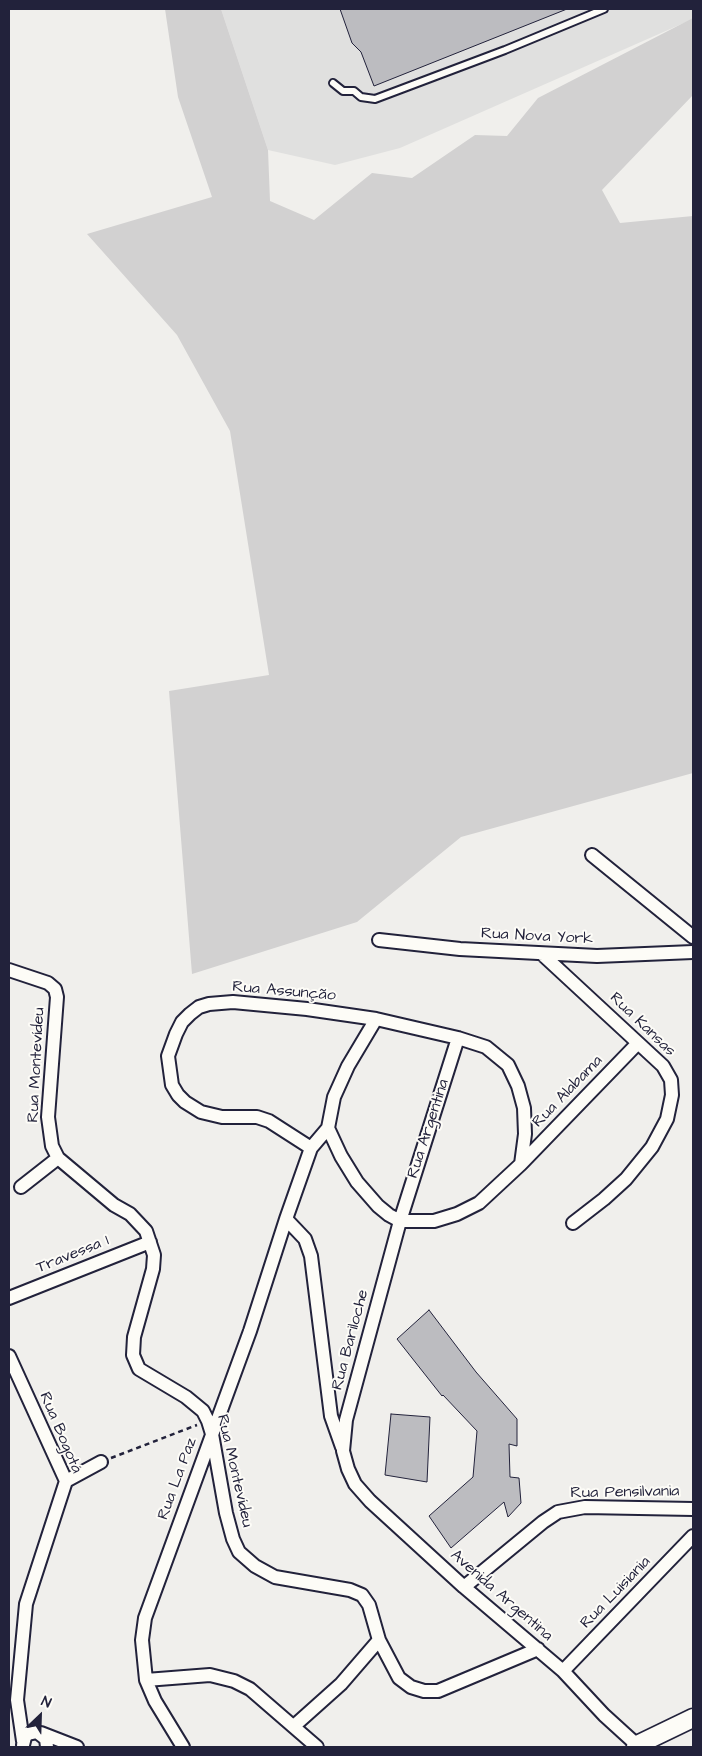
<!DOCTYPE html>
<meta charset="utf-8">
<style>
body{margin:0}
#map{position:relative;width:702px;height:1756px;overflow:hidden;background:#f0efec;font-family:"Architects Daughter",sans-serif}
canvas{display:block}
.frame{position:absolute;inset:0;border:10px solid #22223b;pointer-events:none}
.north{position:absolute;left:15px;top:1691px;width:50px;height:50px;-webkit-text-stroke:4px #fdfcf7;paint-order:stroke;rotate:24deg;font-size:14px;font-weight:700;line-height:20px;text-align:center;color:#22223b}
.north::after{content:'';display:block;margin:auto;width:18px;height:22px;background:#22223b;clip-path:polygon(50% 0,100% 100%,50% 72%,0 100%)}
</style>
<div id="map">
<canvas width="702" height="1756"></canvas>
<div class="frame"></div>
<div class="north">N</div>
</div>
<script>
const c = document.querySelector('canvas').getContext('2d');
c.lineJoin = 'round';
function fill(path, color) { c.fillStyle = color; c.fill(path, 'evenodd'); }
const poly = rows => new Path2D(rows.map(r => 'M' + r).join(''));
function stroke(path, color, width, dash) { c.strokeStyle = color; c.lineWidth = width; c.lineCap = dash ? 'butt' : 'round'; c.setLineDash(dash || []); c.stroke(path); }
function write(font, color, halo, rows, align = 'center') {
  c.font = font + ' "Architects Daughter",sans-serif'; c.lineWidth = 4; c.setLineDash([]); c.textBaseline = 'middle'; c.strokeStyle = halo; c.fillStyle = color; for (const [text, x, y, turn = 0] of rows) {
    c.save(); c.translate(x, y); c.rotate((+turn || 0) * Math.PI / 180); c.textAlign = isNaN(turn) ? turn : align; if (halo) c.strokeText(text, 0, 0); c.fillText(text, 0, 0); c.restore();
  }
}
fill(poly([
 [221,9,693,9,693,19,400,148,335,165,268,150]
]), '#e0e0df');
fill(poly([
 [165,9,221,9,268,150,270,201,314,220,372,173,412,178,475,135,507,136,538,98,693,18,693,95,602,190,620,223,693,216,693,773,461,837,357,922,192,974,169,691,269,675,230,431,177,335,87,234,212,197,178,97]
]), '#d2d1d1');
const building = poly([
 [340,9,567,9,374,86,361,52,352,43,340,9],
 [429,1310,476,1372,517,1419,517,1446,509,1444,510,1477,519,1478,521,1503,508,1517,504,1502,451,1548,429,1516,473,1477,477,1431,443,1395,442,1396,397,1339,429,1310],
 [391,1414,430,1417,427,1482,385,1475,391,1414]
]);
fill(building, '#bcbcc0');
stroke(building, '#22223b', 1);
const lane = poly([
 [333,83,343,91,354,91,361,97,375,99,505,50,604,9]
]);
const street = poly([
 [592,855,693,937],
 [379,940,460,949,597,956,693,952],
 [542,954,663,1066,671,1080,672,1095,667,1119,652,1147,626,1179,604,1199,573,1223],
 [9,970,48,983,55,989,57,997,48,1117,52,1146,58,1158,114,1205,130,1214,146,1231,154,1255,153,1269,134,1337,133,1355,139,1369,186,1397,203,1411,208,1421,212,1434,226,1513,233,1539,239,1552,255,1566,275,1577,350,1590,362,1595,369,1605,379,1640,399,1678,411,1687,424,1691,438,1691,538,1649],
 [458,1038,400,1221,346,1420,343,1451,348,1469,355,1484,370,1501,464,1587,563,1671,604,1715,637,1745],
 [328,1128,311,1148,286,1219,305,1239,311,1256,331,1416,342,1447],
 [311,1148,269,1121,257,1117,222,1117,201,1112,185,1102,178,1095,172,1085,168,1056,176,1034,182,1022,190,1014,199,1007,209,1004,233,1002,307,1009,376,1019,458,1038,486,1047,508,1065,518,1086,524,1108,525,1134,521,1164,479,1203,457,1214,434,1221,400,1221,389,1215,378,1206,357,1182,341,1156,328,1128,334,1097,348,1066,376,1019],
 [521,1164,638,1043],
 [21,1187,58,1158],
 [9,1298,150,1242],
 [9,1356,66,1481,26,1604,17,1700,23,1741],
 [66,1481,101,1462],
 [464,1587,543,1522,558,1512,585,1507,693,1509],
 [563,1671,693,1536],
 [146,1680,210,1675,234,1681,250,1689,317,1747],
 [294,1726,341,1684,379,1640],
 [41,1733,77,1747],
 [23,1745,25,1737,28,1734,37,1732,46,1739,47,1747],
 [183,1747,155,1701,146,1680,142,1640,145,1618,250,1331,286,1219]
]);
const secondary = poly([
 [636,1747,637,1745,693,1718]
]);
stroke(lane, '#22223b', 10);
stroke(street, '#22223b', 16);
stroke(secondary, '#22223b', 21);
stroke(poly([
 [111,1458,197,1425]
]), '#22223b', 2.5, [5, 4]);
stroke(lane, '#fdfcf7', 6);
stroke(street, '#fdfcf7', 12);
stroke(secondary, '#fdfcf7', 18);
write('16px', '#22223b', '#fdfcf7', [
 ["Rua Nova York",537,937,3],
 ["Rua Assunção",284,992,5],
 ["Rua Kansas",642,1025,44],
 ["Rua Montevídeu",37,1065,-87],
 ["Rua Alabama",568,1092,-46],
 ["Rua Argentina",429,1129,-72],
 ["Travessa 1",73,1255,-22],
 ["Rua Bariloche",351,1340,-75],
 ["Rua Bogotá",60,1433,67],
 ["Rua Montevídeu",234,1471,77],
 ["Rua La Paz",178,1479,-70],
 ["Rua Pensilvania",625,1493,-1],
 ["Rua Luisiania",616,1593,-46],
 ["Avenida Argentina",501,1596,41]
]);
</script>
